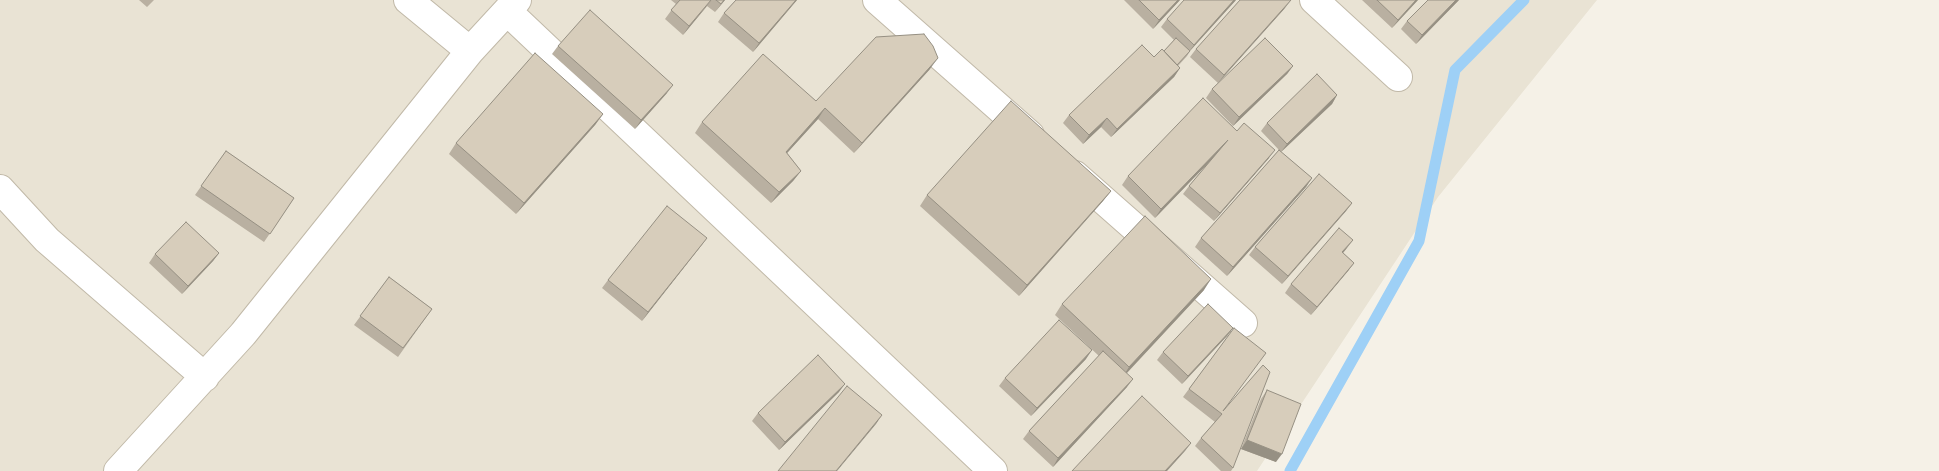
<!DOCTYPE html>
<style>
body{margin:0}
canvas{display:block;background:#f5f1e7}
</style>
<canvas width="1939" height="471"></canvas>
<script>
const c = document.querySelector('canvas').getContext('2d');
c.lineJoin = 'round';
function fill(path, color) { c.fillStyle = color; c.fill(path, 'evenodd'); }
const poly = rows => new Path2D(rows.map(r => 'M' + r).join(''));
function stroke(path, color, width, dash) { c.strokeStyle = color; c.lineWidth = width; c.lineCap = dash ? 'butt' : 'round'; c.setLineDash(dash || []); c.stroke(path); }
fill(poly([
 [0,0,1597,0,1438,197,1257,471,0,471]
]), '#e9e3d4');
stroke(poly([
 [1290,471,1419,241,1455,70,1524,0]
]), '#9ed0f6', 11);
const minor = poly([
 [408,0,470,51],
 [877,0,1030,135],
 [1314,0,1398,77],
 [507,11,993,471],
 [1075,175,1243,323],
 [0,189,47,240,205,377],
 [118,471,243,334,470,51,517,0]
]);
stroke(minor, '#c1b9a8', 30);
stroke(minor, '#fff', 28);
fill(poly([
 [139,0,154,0,147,7],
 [671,0,725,0,715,12,707,6,683,35,665,19,676,4],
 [736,0,797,0,753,52,718,22,724,13],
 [1124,0,1180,0,1153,29],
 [1236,0,1190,51,1187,56,1178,66,1180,68,1174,77,1111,137,1101,127,1083,144,1063,123,1069,115,1164,51,1174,40,1161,27,1167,19],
 [1362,0,1418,0,1392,28],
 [1428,0,1459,0,1416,44,1401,29,1407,21],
 [1285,8,1218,83,1190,57,1196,49],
 [558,46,667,93,635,129,552,54],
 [1293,66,1287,74,1233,126,1206,98,1212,89],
 [930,69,854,153,818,119,787,153,801,171,793,181,771,203,695,133,702,122,816,101],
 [1337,95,1332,104,1281,152,1312,178,1306,187,1227,276,1195,247,1201,238,1279,150,1261,131,1267,123],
 [603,114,595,125,516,214,449,154,456,143],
 [1237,131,1269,158,1214,221,1183,194,1189,186,1210,161,1155,218,1122,185,1128,176],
 [226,151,294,198,264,242,195,195],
 [1111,191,1103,201,1019,296,920,206,927,195],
 [1352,203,1346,211,1282,284,1249,255,1255,247],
 [707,238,642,321,602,288,608,280],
 [1347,248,1343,253,1354,263,1348,271,1311,315,1285,293,1291,284],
 [219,253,213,261,182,294,149,263,155,254],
 [389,277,432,309,398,357,354,325],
 [1204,290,1127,373,1127,387,1053,467,1023,439,1029,431,1099,356,1055,315,1062,304],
 [1233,328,1227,336,1182,384,1157,360,1163,352],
 [1234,328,1226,407,1233,468,1231,471,1221,471,1195,446,1201,438,1215,422,1183,397],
 [1086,359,1031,416,999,386,1005,378],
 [1267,390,1276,462,1241,449,1261,399],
 [839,392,779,450,752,421,758,413]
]), '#b9b0a1');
fill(poly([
 [712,0,707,6,683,35,689,26],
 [724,0,725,0,715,12],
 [796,0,797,0,753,52,759,43],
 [1178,0,1180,0,1153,29,1159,20],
 [1234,0,1236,0,1188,53,1194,45],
 [1291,0,1285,8,1218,83,1224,75],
 [1416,0,1418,0,1392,28,1398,20],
 [1456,0,1459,0,1416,44,1422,35],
 [938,58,930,69,854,153,862,143],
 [1293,66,1287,74,1233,126,1239,117],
 [1180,68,1174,77,1111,137,1117,129],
 [673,85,667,93,635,129,641,120],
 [1337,95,1332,104,1281,152,1287,144],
 [825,108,818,119,778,163,786,152],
 [603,114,595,125,516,214,524,203],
 [1107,118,1101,127,1083,144,1089,135],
 [1228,140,1222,149,1155,218,1161,209],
 [1275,150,1269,158,1214,221,1220,213],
 [801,171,793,181,771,203,779,192],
 [1312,178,1306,187,1227,276,1233,267],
 [1111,191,1103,201,1019,296,1027,285],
 [1352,203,1346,211,1282,284,1288,276],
 [707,238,701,246,642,321,648,312],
 [1353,240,1347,248,1336,261,1342,252],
 [219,253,213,261,182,294,188,286],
 [1354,263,1348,271,1311,315,1317,307],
 [1211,279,1204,290,1122,378,1129,367],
 [1233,328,1227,336,1182,384,1188,376],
 [1092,350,1086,359,1031,416,1037,408],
 [1133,379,1127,387,1053,467,1058,458],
 [845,384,839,392,779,450,785,442],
 [882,415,876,424,837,471,836,471],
 [1247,440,1282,454,1276,462,1241,449],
 [1191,443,1185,451,1167,471,1165,471]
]), '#969083');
const building = poly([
 [680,0,711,0,689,26,671,10,680,0],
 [716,0,724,0,721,4,716,0],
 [736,0,796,0,759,43,724,13,736,0],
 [1139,0,1178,0,1159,20,1139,0],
 [1184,0,1234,0,1194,45,1167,19,1184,0],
 [1240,0,1291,0,1224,75,1196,49,1240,0],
 [1377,0,1416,0,1398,20,1377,0],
 [1428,0,1456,0,1422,35,1407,21,1428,0],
 [590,10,673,85,641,120,558,46,590,10],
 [924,34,933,46,938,58,862,143,825,108,786,152,801,171,779,192,702,122,763,54,816,101,876,37,924,34],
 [1176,38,1190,51,1177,65,1164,51,1176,38],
 [1265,38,1293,66,1239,117,1212,89,1265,38],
 [1142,45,1154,57,1162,49,1180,68,1117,129,1107,118,1089,135,1069,115,1142,45],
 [535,53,603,114,524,203,456,143,535,53],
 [1317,74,1337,95,1287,144,1267,123,1317,74],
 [1203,98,1237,131,1244,123,1275,150,1220,213,1189,186,1228,140,1161,209,1128,176,1203,98],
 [1011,101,1111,191,1027,285,927,195,1011,101],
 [1279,150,1312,178,1233,267,1201,238,1279,150],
 [226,151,294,198,270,234,201,186,226,151],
 [1319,174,1352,203,1288,276,1255,247,1319,174],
 [667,206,707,238,648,312,608,280,667,206],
 [1145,216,1211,279,1129,367,1062,304,1145,216],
 [186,222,219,253,188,286,155,254,186,222],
 [1339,228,1353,240,1342,252,1354,263,1317,307,1291,284,1339,228],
 [389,277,432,309,403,348,360,316,389,277],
 [1208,304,1233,328,1188,376,1163,352,1208,304],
 [1059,320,1092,350,1037,408,1005,378,1059,320],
 [1234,328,1266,353,1223,411,1263,365,1270,372,1233,468,1201,438,1222,414,1189,389,1234,328],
 [1103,351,1133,379,1058,458,1029,431,1103,351],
 [818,355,845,384,785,442,758,413,818,355],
 [847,386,882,415,836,471,778,471,847,386],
 [1267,390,1301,404,1282,454,1247,440,1267,390],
 [1142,396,1191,443,1165,471,1072,471,1142,396]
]);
fill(building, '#d7cdbb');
stroke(building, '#969083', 1);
</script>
